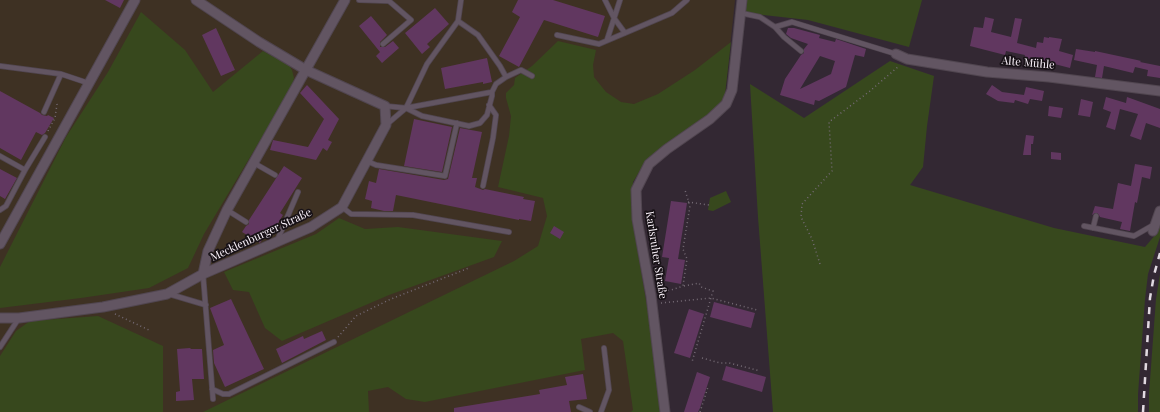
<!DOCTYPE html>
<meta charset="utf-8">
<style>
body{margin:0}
canvas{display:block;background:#332833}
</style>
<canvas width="1160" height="412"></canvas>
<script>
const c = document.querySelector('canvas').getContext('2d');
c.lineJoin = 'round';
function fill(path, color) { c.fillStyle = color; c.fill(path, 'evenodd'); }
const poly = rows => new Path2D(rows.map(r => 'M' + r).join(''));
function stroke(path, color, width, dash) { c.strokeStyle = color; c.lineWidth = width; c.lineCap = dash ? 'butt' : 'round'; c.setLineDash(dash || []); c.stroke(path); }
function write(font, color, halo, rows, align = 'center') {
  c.font = font + ' "Playfair Display",serif'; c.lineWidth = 3.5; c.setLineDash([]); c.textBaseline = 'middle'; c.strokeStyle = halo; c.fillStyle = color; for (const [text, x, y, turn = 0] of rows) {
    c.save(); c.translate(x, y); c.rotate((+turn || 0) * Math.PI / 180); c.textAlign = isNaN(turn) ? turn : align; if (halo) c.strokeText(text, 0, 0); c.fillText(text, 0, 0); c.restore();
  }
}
fill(poly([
 [0,0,735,0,724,103,669,145,647,159,633,182,632,218,650,324,660,412,0,412]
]), '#3e3123');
fill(poly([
 [738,0,922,0,909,47,808,20,737,12],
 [141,12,185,50,213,92,263,51,289,65,292,70,294,78,292,87,204,234,188,268,149,288,81,298,0,308,0,267,66,137,108,72],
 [558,41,596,50,593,65,594,77,606,92,621,102,634,104,658,94,695,70,731,42,724,103,669,145,647,159,633,182,632,218,650,324,660,412,631,412,633,410,623,341,613,333,581,339,585,370,425,402,406,399,388,387,368,391,369,412,203,412,514,261,538,246,547,216,543,198,498,187,509,136,511,116,506,98,506,93,514,85,515,78,532,66],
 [890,61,934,76,927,126,923,167,910,185,1054,228,1145,247,1156,234,1160,223,1160,237,1148,274,1145,299,1138,394,1138,412,773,412,758,217,750,84,804,118],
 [726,191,731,202,713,211,708,210,710,198],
 [339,218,365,229,398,227,502,241,494,257,389,295,282,341,265,328,249,292,233,290,224,272,316,234],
 [1160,274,1160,412,1149,412,1149,394,1156,299],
 [98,316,163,346,163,412,0,412,0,356,16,331,30,321]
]), '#37481d');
fill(poly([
 [105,0,124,0,120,8],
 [518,0,553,0,605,16,598,37,544,20,519,67,499,56,520,17,512,12],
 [435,8,449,24,427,44,430,47,422,54,405,33],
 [371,16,387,35,380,42,380,47,385,47,393,41,399,48,382,63,376,56,380,52,359,26],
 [985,17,994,19,991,32,1011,37,1015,18,1022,19,1017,43,1036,48,1037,42,1043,43,1044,37,1049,38,1049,37,1062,39,1059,51,1073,55,1070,68,1039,60,1039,62,1024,58,1025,55,1006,51,1005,55,970,46,974,27,983,28],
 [216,28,235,70,221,76,202,35],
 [788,28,794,28,820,35,819,38,835,42,836,39,866,49,864,57,855,55,846,87,819,101,815,100,814,105,780,95,785,79,801,55,804,53,804,49,808,44,791,38,786,34],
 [820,56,835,61,831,74,800,89],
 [1076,49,1095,52,1095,51,1137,60,1141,61,1140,62,1160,66,1160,78,1147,76,1148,70,1135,67,1133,73,1104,66,1102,78,1095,77,1097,65,1074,60],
 [487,58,492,82,483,84,483,82,445,89,441,68],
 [307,85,339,119,328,140,332,142,327,151,323,148,316,160,270,150,273,140,308,147,324,119,300,93],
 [992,85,1002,92,1024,95,1026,87,1044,91,1042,101,1030,99,1028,104,1015,100,1014,103,998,101,986,94],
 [0,91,40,113,42,115,47,116,48,115,54,118,45,133,42,135,36,132,21,160,0,148],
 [1106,97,1126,103,1127,97,1160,109,1160,128,1146,123,1141,140,1130,136,1138,114,1120,109,1115,130,1106,127,1111,112,1103,109],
 [1081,99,1093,102,1090,117,1078,115],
 [1049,106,1063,108,1061,118,1048,116],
 [414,119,452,127,442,172,404,166],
 [460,128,482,132,472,178,477,178,475,187,483,190,485,189,524,197,523,199,535,201,531,221,519,219,519,220,396,195,393,211,384,211,371,208,372,201,365,199,369,181,376,183,379,169,444,180,448,179],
 [1026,135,1034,136,1033,144,1031,144,1031,155,1023,155],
 [1051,152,1061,153,1061,160,1051,159],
 [1135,164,1152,167,1150,179,1142,177,1137,203,1135,202,1130,231,1120,229,1122,222,1100,217,1099,215,1097,213,1095,213,1092,215,1095,206,1113,209,1118,183,1131,186],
 [284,166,302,178,280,213,283,215,274,230,270,228,260,243,242,232,246,226,249,224,249,220],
 [0,169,17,178,5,199,0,196],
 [671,201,687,203,678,259,685,260,681,284,665,281,669,258,662,257],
 [554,226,564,232,560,239,550,233],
 [231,299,264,369,225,387,214,363,213,350,224,345,210,308],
 [714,302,755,313,751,328,710,317],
 [689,309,704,314,690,358,674,353],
 [322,331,326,340,282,363,276,349,303,336,304,339],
 [190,348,191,349,202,349,204,379,192,379,194,400,176,401,176,392,180,391,177,349],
 [726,366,766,377,762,392,722,380],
 [697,372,710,377,700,408,698,412,684,412],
 [583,374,587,399,569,401,571,412,454,412,454,408,540,394,539,390,567,385,565,377]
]), '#613760');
const lane = poly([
 [359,0,389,1,411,20,383,44],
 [605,0,614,18,625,33],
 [741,13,760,17,775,27,784,37,801,51],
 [775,27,792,22,896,54],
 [557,35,599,44,625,33,672,13,687,0],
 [607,40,620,0],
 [0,66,61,74,88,83],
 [506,77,521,70,532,76],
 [385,106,406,108,386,125],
 [406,108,492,92,496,84,506,77,500,66,478,35,458,21],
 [406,108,427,64,458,21,461,0],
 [406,108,422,116,469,126,480,123,487,115,492,96,492,92],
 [44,112,61,74],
 [0,156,25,170,6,206,0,210],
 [367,161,376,165,445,176,457,123],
 [254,163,275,175],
 [25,170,45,137],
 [483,186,493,138,496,115,489,105],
 [342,207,351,214,413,215,509,232],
 [227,210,246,222],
 [1084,226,1134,236,1155,224],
 [1093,228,1096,216],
 [277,241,298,192],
 [203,274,213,399],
 [169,294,206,305],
 [0,347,19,318],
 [212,389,223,394,229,394,334,342],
 [579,407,590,412],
 [601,412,609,390,604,348]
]);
const street = poly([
 [196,0,259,42,306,70,385,106,386,125,342,207,311,227,203,274],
 [896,54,907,59,987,72,1049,77,1160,91],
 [1153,231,1160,211],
 [0,244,135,0],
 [0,318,19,318,103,307,167,294,203,274,208,251,227,210,345,0],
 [665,412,651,296,637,219,636,190,649,164,667,149,710,119,726,104,732,90,742,0]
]);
stroke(lane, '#514650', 6);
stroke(street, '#514650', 11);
stroke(poly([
 [48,131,55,118,57,104,56,101],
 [688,202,709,205],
 [820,264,812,239,801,217,802,204,832,171,829,122,870,91,899,66],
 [684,286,699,283,701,287,713,291,692,362],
 [660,291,671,290,683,286,687,259,683,249,690,206,685,190],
 [661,303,711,298,757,310],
 [115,314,151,331],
 [338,337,356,316,391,299,469,268],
 [702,358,720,363,729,363,760,371],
 [700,412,708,387]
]), '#756b75', 1.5, [1, 3]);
stroke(lane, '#625562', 4.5);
stroke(street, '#625562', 9);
stroke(poly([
 [1143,412,1150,298,1154,275,1160,253]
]), '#e1d9e1', 2.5, [7, 7]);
write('11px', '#faf2fa', '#181217', [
 ["Alte Mühle",1028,63,5],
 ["Mecklenburger Straße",261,235,-25],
 ["Karlsruher Straße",656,255,81]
]);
</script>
